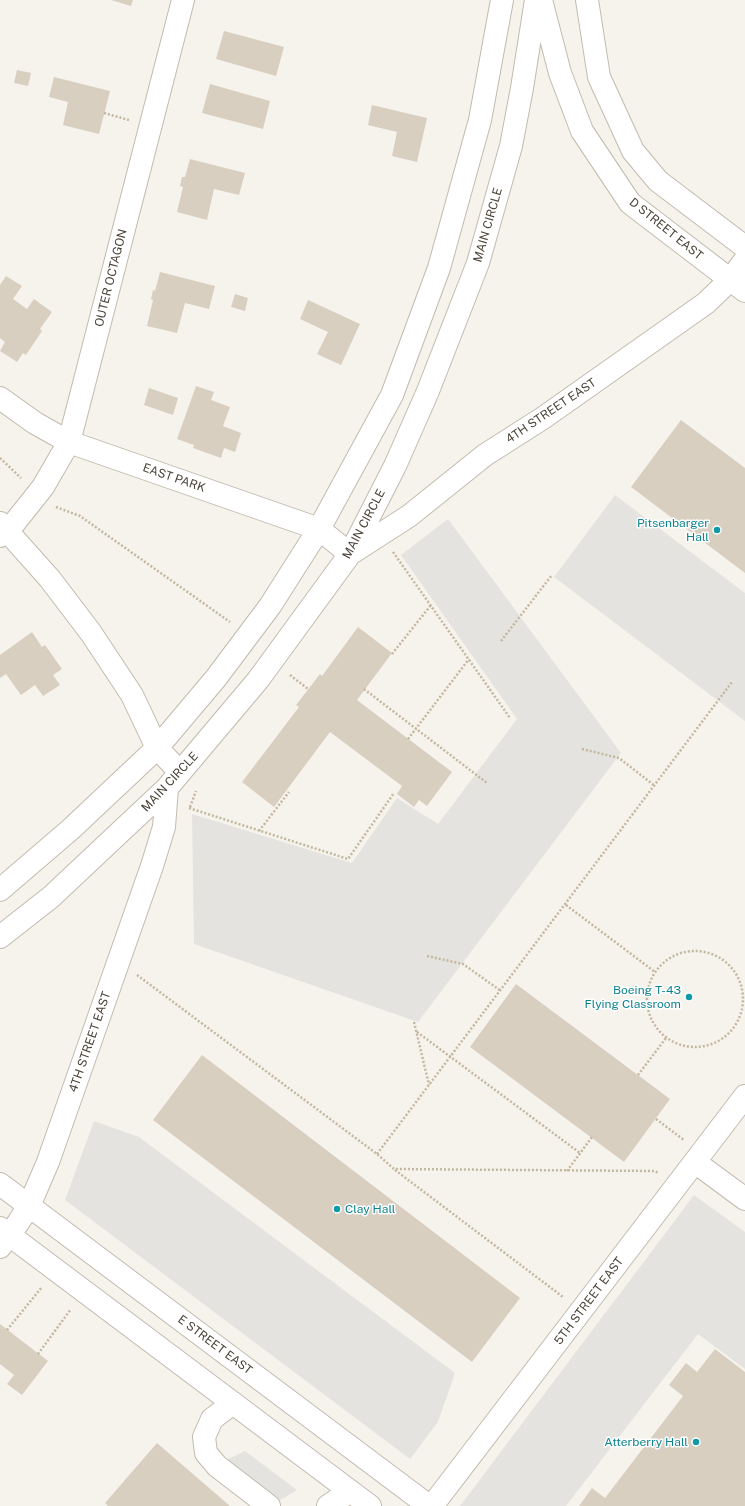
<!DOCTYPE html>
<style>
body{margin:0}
canvas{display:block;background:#f6f3ec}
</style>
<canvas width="745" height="1506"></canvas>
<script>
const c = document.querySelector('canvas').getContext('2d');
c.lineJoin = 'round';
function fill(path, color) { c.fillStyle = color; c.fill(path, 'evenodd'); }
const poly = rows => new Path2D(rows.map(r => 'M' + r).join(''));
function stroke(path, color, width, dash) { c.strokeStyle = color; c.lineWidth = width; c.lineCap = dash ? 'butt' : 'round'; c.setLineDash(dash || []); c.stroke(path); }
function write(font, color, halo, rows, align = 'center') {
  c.font = font + ' "Public Sans",sans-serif'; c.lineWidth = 3; c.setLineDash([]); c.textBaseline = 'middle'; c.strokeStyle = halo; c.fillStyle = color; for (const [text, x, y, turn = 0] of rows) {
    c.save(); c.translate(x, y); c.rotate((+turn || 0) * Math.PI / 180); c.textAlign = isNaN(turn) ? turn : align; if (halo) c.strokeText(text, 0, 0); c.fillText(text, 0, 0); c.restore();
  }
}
fill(poly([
 [615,495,745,593,745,721,554,577],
 [448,519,621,753,418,1022,194,944,192,814,352,863,397,798,438,824,517,719,401,555],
 [94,1121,139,1137,455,1373,438,1422,410,1459,65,1200],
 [694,1195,745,1232,745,1369,698,1334,566,1506,460,1506],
 [245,1451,297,1490,280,1500,226,1460]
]), '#e5e3e0');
fill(poly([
 [111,0,133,0,131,6],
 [224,31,284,47,276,76,216,59],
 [17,70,31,73,28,86,14,83],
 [54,77,110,91,99,134,63,125,68,102,49,97],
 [210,84,270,101,263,129,202,113],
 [372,105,427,118,417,162,392,156,397,132,368,125],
 [190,159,245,173,239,195,214,189,207,220,177,212,183,187,180,186,182,177,185,177],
 [160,272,215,286,209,309,185,303,177,333,147,326,153,300,151,299,153,290,155,291],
 [6,276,22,286,13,299,27,309,34,299,52,312,40,329,42,331,26,355,23,353,17,362,0,351,5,342,0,338,0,285],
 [235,294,248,298,245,311,231,307],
 [308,300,360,324,341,365,317,354,328,332,300,319],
 [196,386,214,392,211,400,230,407,223,426,241,433,235,452,224,448,221,458,193,448,194,445,177,439],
 [149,388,178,398,173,415,144,405],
 [681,420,745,468,745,573,631,487],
 [358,627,392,653,357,700,452,772,427,806,419,800,414,807,397,794,402,786,330,732,274,807,242,782,299,707,296,705,320,674,322,676],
 [32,632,42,647,45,645,62,669,53,675,60,685,43,696,35,685,21,695,6,674,0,678,0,655],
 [516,984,670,1099,624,1162,470,1047],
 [202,1055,520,1298,472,1362,153,1120],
 [0,1324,48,1361,22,1395,7,1384,14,1375,0,1364],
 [715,1349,745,1372,745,1506,579,1506,592,1488,605,1498,683,1396,669,1385,686,1363,697,1372],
 [157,1443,230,1506,108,1506,105,1503]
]), '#d8cfc1');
const minor = poly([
 [541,0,560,73,582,131,630,203,745,291],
 [587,0,599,77,633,151,658,181,745,247],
 [0,398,35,423,69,442,319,529,350,554,409,516,485,455,543,418,706,303,730,280,745,260],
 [0,523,50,579,91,633,132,695,157,748,180,772],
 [0,536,8,531,43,487,69,442,183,0],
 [0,890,71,829,157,748,216,678,270,606,319,529,392,395,439,268,480,120,502,0],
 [0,937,51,897,167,788,258,680,350,554,395,466,428,391,478,263,511,146,522,88,536,0],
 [695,1162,745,1199],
 [0,1184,429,1506],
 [0,1228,370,1506],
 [0,1247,18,1223,29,1206,48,1162,152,866,164,827,167,788],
 [233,1403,212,1419,204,1437,206,1453,217,1466,269,1506],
 [328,1506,349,1492],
 [432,1506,745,1096]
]);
stroke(minor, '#c2bbae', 24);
stroke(poly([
 [104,113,129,120],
 [0,458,21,478],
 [56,507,80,516,230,622],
 [393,552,510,718],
 [501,641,552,575],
 [392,654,431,605],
 [290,675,308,689],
 [364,689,487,783],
 [408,739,469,659],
 [582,749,619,758,655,786],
 [190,807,196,791],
 [189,808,348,859,394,793],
 [259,831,289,792],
 [566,905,655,972],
 '647 999a48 48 0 1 1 96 0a48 48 0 1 1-96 0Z',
 [427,956,463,964,501,991],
 [137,975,377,1154,394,1169,655,1171,658,1173],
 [414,1022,429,1085],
 [417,1032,580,1153],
 [638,1075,666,1038],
 [656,1119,684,1140],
 [377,1154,732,682],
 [395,1170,563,1297],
 [567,1171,592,1137],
 [7,1330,42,1287],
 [38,1354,71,1309]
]), '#c4b79f', 2.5, [2, 2]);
stroke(minor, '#fff', 22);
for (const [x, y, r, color] of [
 [717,530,4,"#0f9aa8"],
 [689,997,4,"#0f9aa8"],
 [337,1209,4,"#0f9aa8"],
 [696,1442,4,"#0f9aa8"]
]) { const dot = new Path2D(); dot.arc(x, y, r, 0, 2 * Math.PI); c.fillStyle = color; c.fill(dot); stroke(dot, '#fff', 1.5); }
write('12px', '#4b4439', '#fff', [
 ["MAIN CIRCLE",488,225,-74],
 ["D STREET EAST",666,229,39],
 ["OUTER OCTAGON",111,278,-76],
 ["4TH STREET EAST",551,411,-34],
 ["EAST PARK",174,478,19],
 ["MAIN CIRCLE",364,524,-62],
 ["MAIN CIRCLE",170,782,-47],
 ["4TH STREET EAST",90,1042,-71],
 ["5TH STREET EAST",589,1301,-53],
 ["E STREET EAST",215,1345,37]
]);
write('12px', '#0d838f', '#fff', [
 ["Pitsenbarger",709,523],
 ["Hall",709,537],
 ["Boeing T-43",681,990],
 ["Flying Classroom",681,1004],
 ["Clay Hall",345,1209,"left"],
 ["Atterberry Hall",688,1442]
], 'right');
</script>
